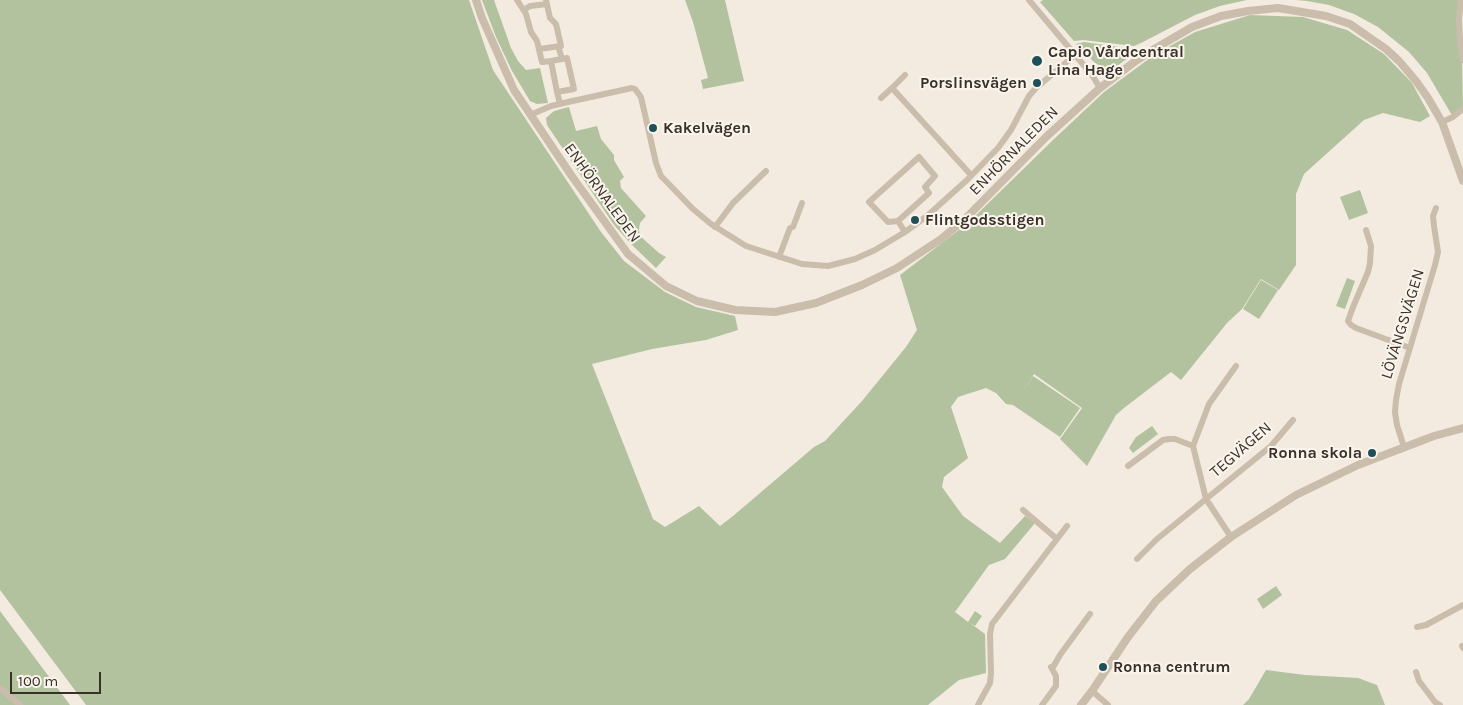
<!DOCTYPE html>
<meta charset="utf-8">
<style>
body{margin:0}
#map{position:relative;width:1463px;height:705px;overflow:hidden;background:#f3ebdf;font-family:Karla,sans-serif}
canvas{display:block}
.scale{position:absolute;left:10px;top:672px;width:91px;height:22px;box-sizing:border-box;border:2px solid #39302a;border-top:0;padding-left:6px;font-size:15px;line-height:18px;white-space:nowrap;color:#39302a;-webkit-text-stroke:4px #faf5ec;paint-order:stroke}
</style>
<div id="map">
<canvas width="1463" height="705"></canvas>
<div class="scale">100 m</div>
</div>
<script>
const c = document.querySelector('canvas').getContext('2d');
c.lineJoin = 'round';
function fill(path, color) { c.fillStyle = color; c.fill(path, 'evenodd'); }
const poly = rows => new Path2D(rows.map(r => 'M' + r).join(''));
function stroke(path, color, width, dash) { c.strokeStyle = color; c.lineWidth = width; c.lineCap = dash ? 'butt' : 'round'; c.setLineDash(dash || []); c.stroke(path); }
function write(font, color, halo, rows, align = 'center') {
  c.font = font + ' Karla,sans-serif'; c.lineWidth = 4; c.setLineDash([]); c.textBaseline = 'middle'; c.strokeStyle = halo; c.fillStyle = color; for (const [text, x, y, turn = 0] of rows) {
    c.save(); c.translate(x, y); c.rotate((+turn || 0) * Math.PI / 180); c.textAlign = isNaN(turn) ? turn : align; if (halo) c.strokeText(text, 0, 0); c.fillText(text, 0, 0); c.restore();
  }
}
fill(poly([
 [0,0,469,0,493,70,601,232,624,261,665,292,696,307,735,316,738,330,706,340,652,349,592,364,653,519,665,527,699,506,720,526,733,516,814,447,825,441,862,401,906,347,917,330,900,275,968,223,1052,141,1104,92,1154,55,1195,32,1250,15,1303,17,1347,30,1384,54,1412,83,1430,116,1420,122,1383,113,1364,120,1304,174,1296,194,1296,265,1279,290,1261,279,1242,309,1227,323,1181,380,1171,372,1124,408,1116,415,1087,466,1060,439,1082,408,1034,374,1021,394,1033,376,1080,408,1060,437,1013,405,1006,404,996,393,986,388,958,397,951,407,968,458,944,477,942,487,963,516,1000,543,1025,516,1035,523,1005,559,989,565,955,612,968,622,975,611,982,616,975,626,970,623,985,634,986,673,959,680,928,705,86,705,0,590],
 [482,0,494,0,511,48,518,61,526,70,540,68,548,103,537,104,530,101,512,71,496,37],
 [685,0,725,0,744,81,703,89,701,80,708,78,693,22],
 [1043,0,1247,0,1220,6,1195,15,1141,43,1134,46,1083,40,1074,41,1040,2],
 [1296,0,1461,0,1463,109,1453,117,1427,73,1409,52,1378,27,1354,14,1329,5,1307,1],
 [1084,42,1139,50,1110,71,1095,63,1076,44],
 [569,107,576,131,597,126,601,139,614,155,614,160,624,177,620,181,621,188,646,216,640,223,639,229,640,236,659,253,666,257,656,268,632,245,614,225,547,125,546,118,554,111],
 [1360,190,1368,213,1349,220,1340,197],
 [1347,278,1355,281,1345,309,1336,306],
 [1261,280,1278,290,1259,319,1243,309],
 [1152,426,1158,434,1133,453,1129,448,1136,437],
 [1276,586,1282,595,1263,609,1257,599],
 [0,611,70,705,0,705],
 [1266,670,1305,675,1358,678,1377,685,1385,705,1243,705,1249,699]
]), '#b2c29f');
stroke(poly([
 [517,0,526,14,531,32,537,41,542,62,551,61],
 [546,0,550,18,556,24,561,46,559,49,562,59],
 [1029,0,1092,75,1100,88],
 [1461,0,1459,19,1460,40,1463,60],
 [524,10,530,6,547,4],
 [539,49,561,46],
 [905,75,892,88,971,175],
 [557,92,574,89,567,58,551,61,557,92,560,104],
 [881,98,892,88],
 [530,115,551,106,568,102,632,88,635,89,641,97,656,163,661,176,693,209,711,224,746,246,802,264,828,266,855,259,875,250,905,232,927,216,967,180,998,148,1011,130,1029,96,1036,88,1075,55],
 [1442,122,1453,117,1463,109],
 [898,221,888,222,869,202,919,157,935,176,925,187,929,193,898,221,905,232],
 [715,227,733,203,766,171],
 [1366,230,1371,246,1370,263,1368,272,1353,307,1348,321,1351,325,1356,328,1410,348],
 [779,257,790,228,793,227,802,203],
 [1404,447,1397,425,1395,412,1396,400,1399,384,1435,265,1438,252,1434,226,1433,216,1436,208],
 [1128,466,1163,440,1169,439,1175,439,1193,446],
 [1231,537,1206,499,1193,446,1209,404,1236,366],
 [1057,539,1067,526],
 [1137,559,1157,539,1271,446,1293,420],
 [1417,627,1426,625,1463,605],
 [1462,646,1463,648],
 [1052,669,1060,655,1090,614],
 [1416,672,1419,681,1435,702,1440,705],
 [0,688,20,705],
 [1092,691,1108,705],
 [978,705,990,683,991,673,990,634,992,624,1057,539,1023,510],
 [1042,705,1056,686,1056,676,1051,667]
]), '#cbbdab', 6);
stroke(poly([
 [476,0,482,18,514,90,571,175,628,254,666,286,697,301,735,310,775,312,816,303,862,285,897,268,941,239,965,219,1046,137,1100,88,1133,63,1151,51,1192,27,1221,16,1248,11,1278,8,1326,16,1350,24,1386,49,1399,61,1416,81,1428,98,1442,122,1463,181],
 [1081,705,1092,691,1128,637,1156,601,1190,569,1231,537,1296,495,1358,465,1434,436,1463,428]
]), '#cbbdab', 8);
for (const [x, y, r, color] of [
 [1037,61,6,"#1f505a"],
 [1037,83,5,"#1f505a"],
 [653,128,5,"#1f505a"],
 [915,220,5,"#1f505a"],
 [1372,453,5,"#1f505a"],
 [1103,667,5,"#1f505a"]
]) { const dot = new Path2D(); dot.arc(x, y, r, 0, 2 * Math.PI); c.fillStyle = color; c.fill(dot); stroke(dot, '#faf5ec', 2); }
write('bold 16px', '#39302a', '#faf5ec', [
 ["Capio Vårdcentral",1048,52],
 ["Lina Hage",1048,70],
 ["Porslinsvägen",1027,83,"right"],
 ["Kakelvägen",663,128],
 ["Flintgodsstigen",925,220],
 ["Ronna skola",1362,453,"right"],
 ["Ronna centrum",1113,667]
], 'left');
write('16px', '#39302a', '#faf5ec', [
 ["ENHÖRNALEDEN",1014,151,-45],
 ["ENHÖRNALEDEN",602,193,54],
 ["LÖVÄNGSVÄGEN",1403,324,-73],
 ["TEGVÄGEN",1241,450,-41]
]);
</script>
